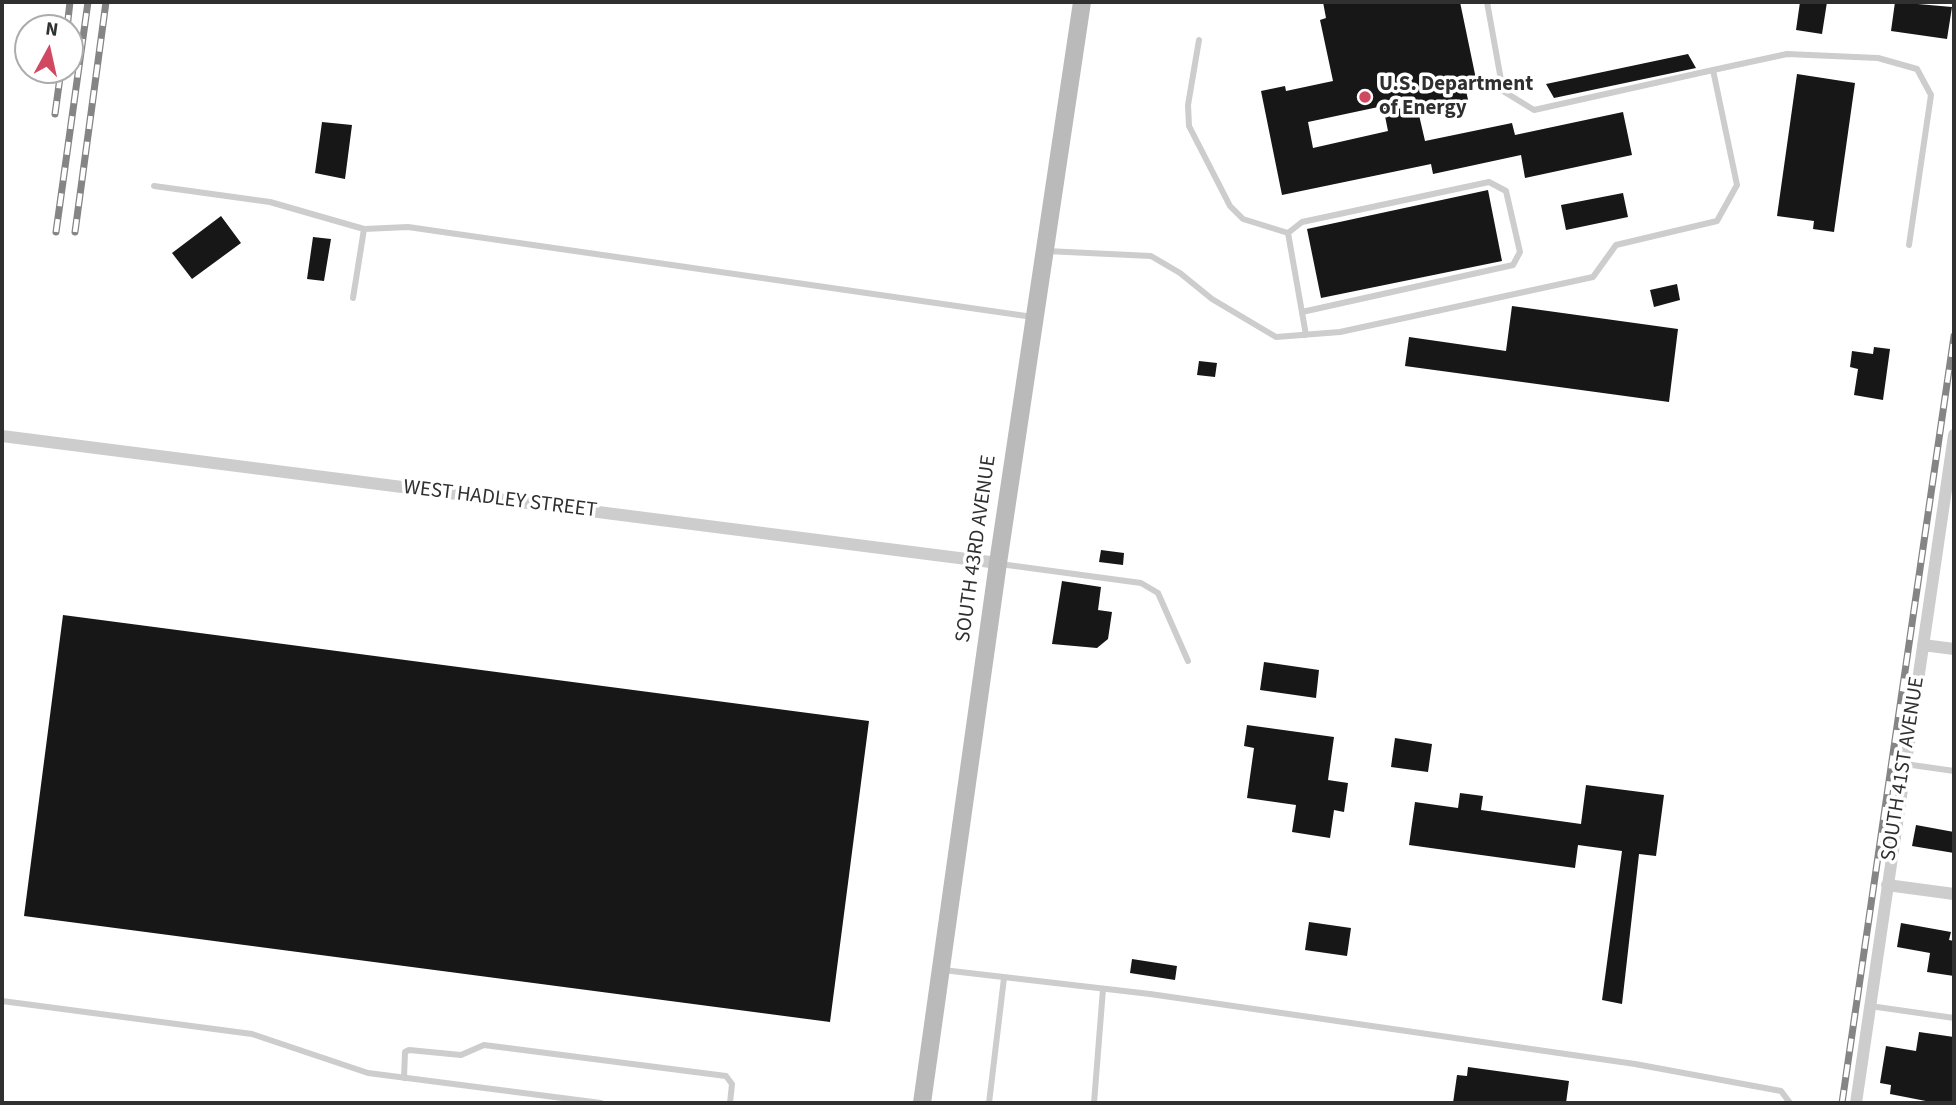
<!DOCTYPE html>
<style>
body{margin:0}
#map{position:relative;width:1956px;height:1105px;overflow:hidden;background:#fff;font-family:"Source Sans 3",sans-serif}
canvas{display:block}
.frame{position:absolute;inset:0;border:4px solid #303030;pointer-events:none}
.north{position:absolute;left:14px;top:14px;width:70px;height:70px;box-sizing:border-box;background:#fff;border:2px solid #acacac;border-radius:50%;rotate:8deg;font-size:19px;font-weight:700;line-height:28px;text-align:center;color:#303030}
.north::after{content:'';display:block;margin:auto;width:24px;height:32px;background:#d04961;clip-path:polygon(50% 0,100% 100%,50% 72%,0 100%)}
</style>
<div id="map">
<canvas width="1956" height="1105"></canvas>
<div class="frame"></div>
<div class="north">N</div>
</div>
<script>
const c = document.querySelector('canvas').getContext('2d');
c.lineJoin = 'round';
function fill(path, color) { c.fillStyle = color; c.fill(path, 'evenodd'); }
const poly = rows => new Path2D(rows.map(r => 'M' + r).join(''));
function stroke(path, color, width, dash) { c.strokeStyle = color; c.lineWidth = width; c.lineCap = dash ? 'butt' : 'round'; c.setLineDash(dash || []); c.stroke(path); }
function write(font, color, halo, rows, align = 'center') {
  c.font = font + ' "Source Sans 3",sans-serif'; c.lineWidth = 7; c.setLineDash([]); c.textBaseline = 'middle'; c.strokeStyle = halo; c.fillStyle = color; for (const [text, x, y, turn = 0] of rows) {
    c.save(); c.translate(x, y); c.rotate((+turn || 0) * Math.PI / 180); c.textAlign = isNaN(turn) ? turn : align; if (halo) c.strokeText(text, 0, 0); c.fillText(text, 0, 0); c.restore();
  }
}
fill(poly([
 [1323,2,1460,2,1476,79,1464,82,1469,104,1419,115,1425,141,1512,123,1515,135,1623,112,1632,155,1525,178,1521,155,1433,174,1431,164,1282,195,1261,91,1285,86,1286,91,1333,81,1320,20,1326,18],
 [1383,106,1388,131,1313,148,1308,122],
 [1800,2,1827,2,1822,34,1796,30],
 [1895,2,1952,7,1947,39,1891,31],
 [1688,54,1696,68,1554,98,1546,84],
 [1797,74,1855,83,1834,232,1813,229,1814,221,1777,216],
 [322,122,352,125,345,179,315,173],
 [1488,190,1502,261,1321,298,1307,229],
 [1623,193,1628,217,1566,230,1561,205],
 [221,216,241,243,192,279,172,253],
 [313,237,331,239,324,281,307,279],
 [1677,284,1680,300,1654,307,1650,290],
 [1512,306,1678,329,1669,402,1405,366,1409,337,1506,351],
 [1874,347,1890,349,1883,400,1854,395,1858,369,1850,367,1852,351,1873,354],
 [1199,361,1217,363,1215,377,1197,375],
 [1101,550,1124,553,1123,565,1099,562],
 [1062,581,1101,587,1098,610,1112,612,1108,639,1097,648,1052,644],
 [63,615,869,721,830,1022,24,916],
 [1264,662,1319,670,1316,698,1260,690],
 [1247,725,1334,737,1328,780,1348,783,1344,812,1334,810,1330,838,1292,832,1296,805,1247,798,1254,748,1244,746],
 [1395,738,1432,744,1428,772,1391,767],
 [1586,785,1664,795,1656,856,1639,854,1622,1004,1602,1000,1622,851,1578,845,1575,868,1409,845,1415,802,1458,808,1460,793,1483,796,1481,810,1581,824],
 [1916,825,1954,832,1954,853,1912,846],
 [1309,922,1351,928,1347,956,1305,950],
 [1901,923,1951,932,1949,940,1954,941,1954,976,1927,972,1930,953,1897,947],
 [1132,959,1177,966,1175,980,1130,973],
 [1919,1032,1954,1037,1954,1103,1936,1103,1890,1094,1891,1085,1880,1083,1886,1046,1916,1051],
 [1468,1067,1569,1081,1566,1103,1453,1103,1457,1075,1467,1076]
]), '#171717');
stroke(poly([
 [1199,40,1188,105,1189,126,1230,206,1243,219,1288,233,1306,335],
 [1713,70,1787,54,1878,58,1917,69,1931,95,1909,245],
 [154,186,270,202,364,229],
 [1288,233,1302,222,1489,182,1506,191,1520,252,1513,265,1302,312],
 [1046,251,1151,256,1180,273,1212,299,1276,337,1340,332,1593,277,1616,245,1717,221,1737,185,1713,70,1534,110,1503,91,1487,2],
 [353,298,364,229,408,227,1033,317],
 [1000,564,1141,583,1158,593,1188,661],
 [1905,764,1954,771],
 [943,970,1150,994,1635,1064,1781,1091,1790,1103],
 [2,1001,252,1034,368,1073,601,1103],
 [1870,1006,1954,1018],
 [404,1078,405,1052,409,1050,461,1055,484,1045,726,1076,732,1084,730,1103],
 [989,1103,1004,978],
 [1094,1103,1103,989]
]), '#cdcdcd', 6);
stroke(poly([
 [2,436,998,563],
 [1923,645,1954,649],
 [1887,885,1954,894],
 [1856,1103,1954,435]
]), '#cdcdcd', 12);
stroke(poly([
 [922,1103,998,563,1082,2]
]), '#bababa', 18);
const rail = poly([
 [67,28,70,2],
 [55,114,61,70],
 [56,232,88,2],
 [75,232,106,2],
 [1842,1103,1954,336]
]);
stroke(rail, '#858585', 7);
stroke(rail, '#fff', 4.5, [13]);
for (const [x, y, r, color] of [
 [1365,97,7,"#d04961"]
]) { const dot = new Path2D(); dot.arc(x, y, r, 0, 2 * Math.PI); c.fillStyle = color; c.fill(dot); stroke(dot, '#fff', 2.5); }
write('bold 21px', '#303030', '#fff', [
 ["U.S. Department",1379,85],
 ["of Energy",1379,109]
], 'left');
write('21px', '#303030', '#fff', [
 ["WEST HADLEY STREET",500,500,7],
 ["SOUTH 43RD AVENUE",977,549,-82],
 ["SOUTH 41ST AVENUE",1904,769,-81]
]);
</script>
